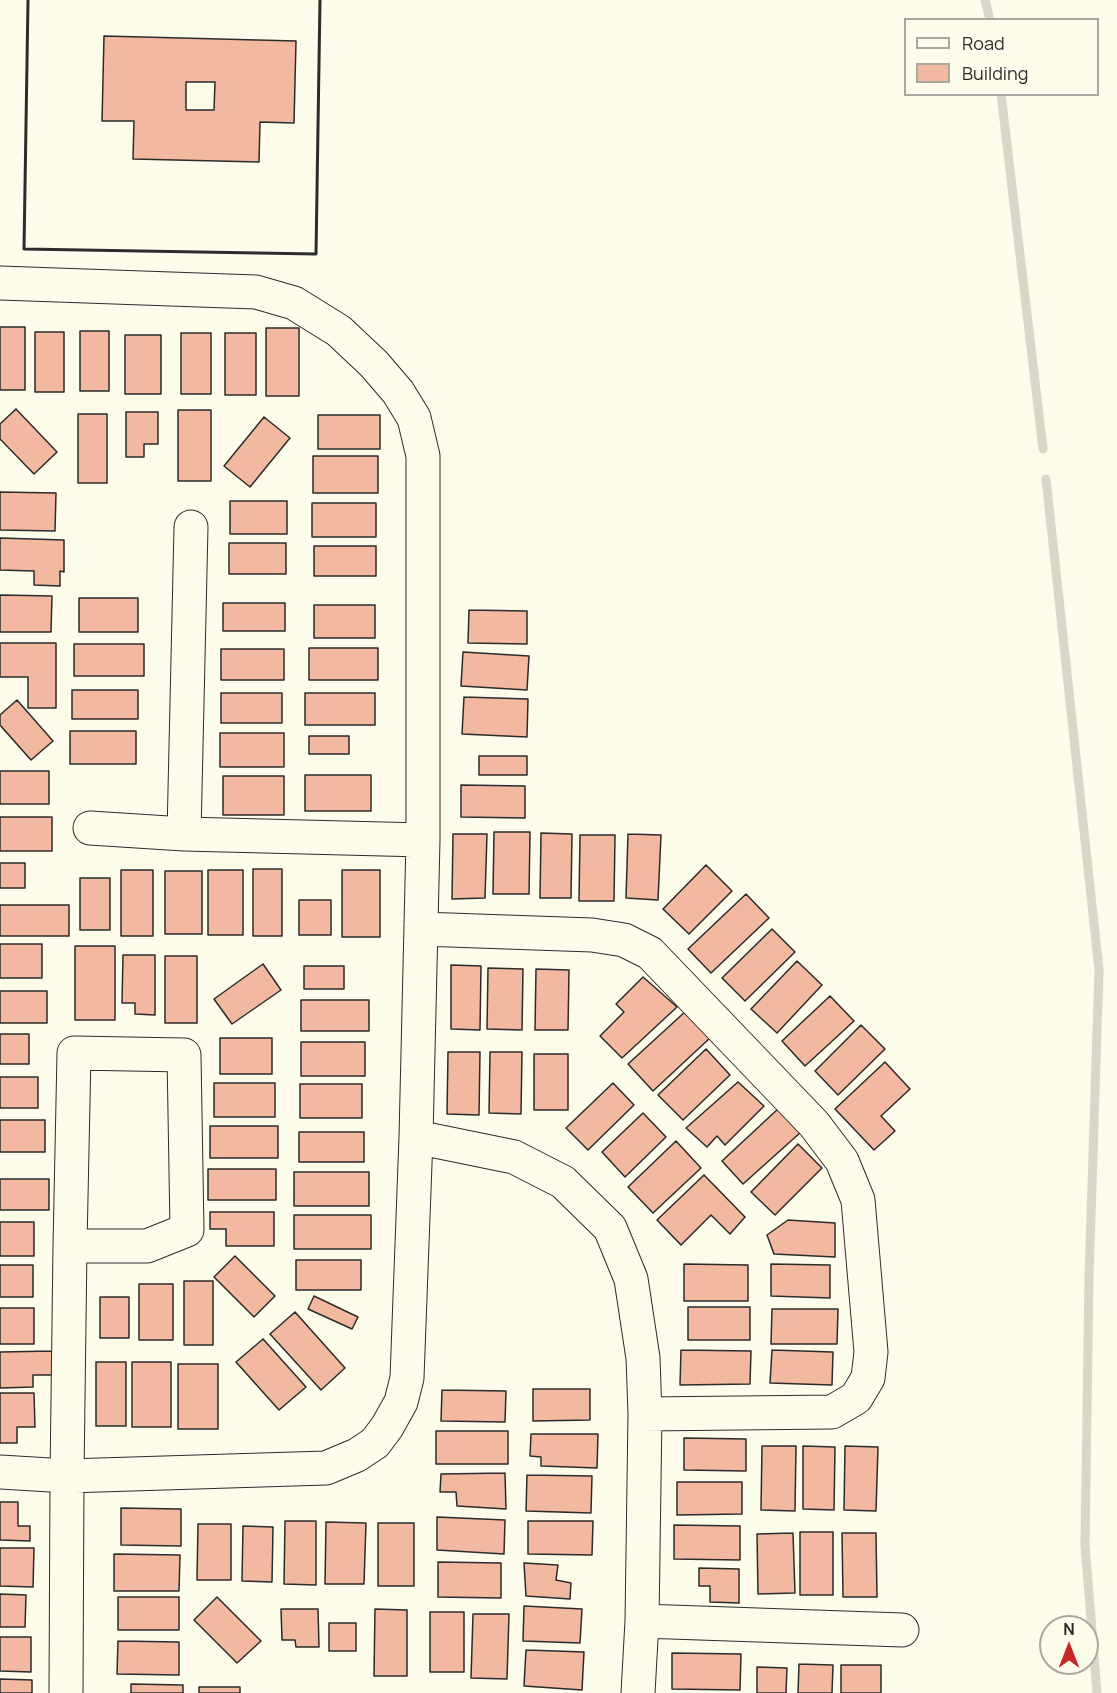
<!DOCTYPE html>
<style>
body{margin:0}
#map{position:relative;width:1117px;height:1693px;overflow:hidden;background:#fdfbea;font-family:Manrope,sans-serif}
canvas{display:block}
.legend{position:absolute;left:904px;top:18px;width:195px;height:78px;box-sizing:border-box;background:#fdfbea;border:2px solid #a9a89e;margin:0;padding:8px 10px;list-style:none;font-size:18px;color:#2b2b2b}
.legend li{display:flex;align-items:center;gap:12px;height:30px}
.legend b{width:30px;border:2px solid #a9a89e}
.north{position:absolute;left:1039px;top:1615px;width:60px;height:60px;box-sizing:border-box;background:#fdfbea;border:2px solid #a9a89e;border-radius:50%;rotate:0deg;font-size:16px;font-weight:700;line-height:24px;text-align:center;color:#2b2b2b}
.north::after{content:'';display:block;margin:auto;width:21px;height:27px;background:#c62828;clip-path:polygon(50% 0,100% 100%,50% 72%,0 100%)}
</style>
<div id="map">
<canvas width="1117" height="1693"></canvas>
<ul class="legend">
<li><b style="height:8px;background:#fdfbea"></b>Road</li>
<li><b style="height:16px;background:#f2b8a0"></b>Building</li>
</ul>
<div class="north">N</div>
</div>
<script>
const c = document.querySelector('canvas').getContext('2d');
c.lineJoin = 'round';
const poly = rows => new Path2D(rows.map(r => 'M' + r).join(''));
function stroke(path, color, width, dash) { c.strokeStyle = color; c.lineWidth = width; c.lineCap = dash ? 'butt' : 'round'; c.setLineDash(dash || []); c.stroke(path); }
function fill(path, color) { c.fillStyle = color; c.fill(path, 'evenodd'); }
stroke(poly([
 [985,0,990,20],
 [1001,94,1043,449],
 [1046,479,1099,970,1089,1277,1085,1545,1097,1693]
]), '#d8d7c9', 9);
const building = poly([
 [104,36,296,41,294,123,260,122,259,162,133,159,134,121,102,121,104,36],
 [186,82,215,82,214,110,186,110,186,82],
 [0,327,25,327,25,390,0,390,0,327],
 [266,328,299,328,299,396,266,396,266,328],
 [80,331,109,331,109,391,80,391,80,331],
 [35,332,64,332,64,392,35,392,35,332],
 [181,333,211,333,211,394,181,394,181,333],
 [225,333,256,333,256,395,225,395,225,333],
 [125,335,161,335,161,394,125,394,125,335],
 [16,409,57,452,34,474,0,439,0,424,16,409],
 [178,410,211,410,211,481,178,481,178,410],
 [126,412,158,412,158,444,144,444,144,457,126,457,126,412],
 [78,414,107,414,107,483,78,483,78,414],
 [318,415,380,415,380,449,318,449,318,415],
 [264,417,290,438,250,487,224,466,264,417],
 [313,456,378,456,378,493,313,493,313,456],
 [0,492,56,493,55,531,0,530,0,492],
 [230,501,287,501,287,534,230,534,230,501],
 [312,503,376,503,376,537,312,537,312,503],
 [0,538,64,540,64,572,60,571,60,586,34,585,34,571,0,570,0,538],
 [229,543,286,543,286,574,229,574,229,543],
 [314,546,376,546,376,576,314,576,314,546],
 [0,595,52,596,51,632,0,632,0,595],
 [79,598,138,598,138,632,79,632,79,598],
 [223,603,285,603,285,631,223,631,223,603],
 [314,605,375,605,375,638,314,638,314,605],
 [469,610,527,611,527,644,468,643,469,610],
 [0,643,56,643,56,708,28,708,28,677,0,677,0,643],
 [74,644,144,644,144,676,74,676,74,644],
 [309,648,378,648,378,680,309,680,309,648],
 [221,649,284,649,284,680,221,680,221,649],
 [463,652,529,656,527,690,461,686,463,652],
 [72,690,138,690,138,719,72,719,72,690],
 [221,693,282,693,282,723,221,723,221,693],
 [305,693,375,693,375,725,305,725,305,693],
 [464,697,528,699,527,737,462,734,464,697],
 [17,700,53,741,31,760,0,725,0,715,17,700],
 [70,731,136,731,136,764,70,764,70,731],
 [220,733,284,733,284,767,220,767,220,733],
 [309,736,349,736,349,754,309,754,309,736],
 [479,756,527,756,527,775,479,775,479,756],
 [0,771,49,771,49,804,0,804,0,771],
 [305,775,371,775,371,811,305,811,305,775],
 [223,776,284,776,284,815,223,815,223,776],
 [461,785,525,786,525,818,461,817,461,785],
 [0,817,52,817,52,851,0,851,0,817],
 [494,832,530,832,529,894,493,894,494,832],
 [541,833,572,834,571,898,540,898,541,833],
 [453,834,487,834,485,898,452,899,453,834],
 [628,834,661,835,658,900,626,898,628,834],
 [580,835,615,835,614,901,579,901,580,835],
 [0,863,25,863,25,888,0,888,0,863],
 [706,865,732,891,689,934,663,909,706,865],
 [253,869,282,869,282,936,253,936,253,869],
 [121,870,153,870,153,936,121,936,121,870],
 [208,870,243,870,243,935,208,935,208,870],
 [342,870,380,870,380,937,342,937,342,870],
 [165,871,202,871,202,934,165,934,165,871],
 [80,878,110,878,110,930,80,930,80,878],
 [746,894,769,918,711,973,688,949,746,894],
 [299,900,331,900,331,935,299,935,299,900],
 [0,905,69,905,69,936,0,936,0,905],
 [772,929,795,952,745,1001,722,978,772,929],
 [0,944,42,944,42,978,0,978,0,944],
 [75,946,115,946,115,1020,75,1020,75,946],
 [123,955,155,955,155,1015,135,1014,135,1003,122,1003,123,955],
 [165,956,197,956,197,1023,165,1023,165,956],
 [797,961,822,985,777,1033,751,1009,797,961],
 [263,964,281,990,232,1024,214,999,263,964],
 [451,965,481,966,480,1030,451,1029,451,965],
 [304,966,344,966,344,989,304,989,304,966],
 [488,968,523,969,522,1030,487,1029,488,968],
 [536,969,569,970,568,1030,535,1030,536,969],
 [643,977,677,1007,622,1058,600,1036,624,1012,616,1004,643,977],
 [0,991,47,991,47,1023,0,1023,0,991],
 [830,996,854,1021,805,1066,782,1041,830,996],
 [301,1000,369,1000,369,1031,301,1031,301,1000],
 [686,1011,710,1038,653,1091,628,1064,686,1011],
 [861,1025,885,1049,838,1095,815,1071,861,1025],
 [0,1034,29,1034,29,1064,0,1064,0,1034],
 [220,1038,272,1038,272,1074,220,1074,220,1038],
 [301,1042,365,1042,365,1076,301,1076,301,1042],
 [706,1049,730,1075,683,1120,658,1095,706,1049],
 [448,1052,480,1052,479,1115,447,1114,448,1052],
 [490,1052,522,1052,521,1114,489,1113,490,1052],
 [534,1054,568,1054,568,1110,534,1110,534,1054],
 [885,1062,910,1089,881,1116,895,1131,874,1150,835,1109,885,1062],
 [0,1077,38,1077,38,1108,0,1108,0,1077],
 [738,1082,764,1106,725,1145,717,1136,707,1147,686,1128,738,1082],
 [214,1083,275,1083,275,1117,214,1117,214,1083],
 [613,1083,634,1105,588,1150,566,1128,613,1083],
 [300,1084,362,1084,362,1118,300,1118,300,1084],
 [779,1108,801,1132,743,1184,722,1161,779,1108],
 [643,1113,666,1137,625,1177,602,1152,643,1113],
 [0,1120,45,1120,45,1152,0,1152,0,1120],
 [210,1126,278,1126,278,1158,210,1158,210,1126],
 [299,1132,364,1132,364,1162,299,1162,299,1132],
 [676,1141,701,1168,653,1213,628,1187,676,1141],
 [798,1144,822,1168,775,1215,751,1192,798,1144],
 [208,1169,276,1169,276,1200,208,1200,208,1169],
 [294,1172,369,1172,369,1206,294,1206,294,1172],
 [704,1175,745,1217,730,1234,711,1215,681,1245,657,1220,704,1175],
 [0,1179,49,1179,49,1210,0,1210,0,1179],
 [210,1212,274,1212,274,1246,226,1246,226,1229,210,1229,210,1212],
 [294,1215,371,1215,371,1249,294,1249,294,1215],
 [788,1220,835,1223,835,1257,774,1254,767,1235,788,1220],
 [0,1222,34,1222,34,1256,0,1256,0,1222],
 [235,1256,275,1296,254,1317,214,1277,235,1256],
 [296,1260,361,1260,361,1290,296,1290,296,1260],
 [684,1264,748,1265,748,1301,684,1301,684,1264],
 [771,1264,830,1265,830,1298,771,1296,771,1264],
 [0,1265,33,1265,33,1297,0,1297,0,1265],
 [184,1281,213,1281,213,1345,184,1345,184,1281],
 [139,1284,173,1284,173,1340,139,1340,139,1284],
 [314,1296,358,1317,352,1329,308,1309,314,1296],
 [100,1297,129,1297,129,1338,100,1338,100,1297],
 [688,1307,750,1307,750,1340,688,1340,688,1307],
 [0,1308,34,1308,34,1344,0,1344,0,1308],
 [772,1309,838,1309,837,1344,771,1344,772,1309],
 [295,1312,345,1368,321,1390,270,1334,295,1312],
 [263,1339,306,1387,279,1410,236,1362,263,1339],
 [681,1350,751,1351,750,1384,680,1385,681,1350],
 [772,1350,833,1352,832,1385,770,1383,772,1350],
 [53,1351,54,1375,33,1375,33,1387,0,1388,0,1352,53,1351],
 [96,1362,126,1362,126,1426,96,1426,96,1362],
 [132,1362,171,1362,171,1427,132,1427,132,1362],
 [178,1364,218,1364,218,1429,178,1429,178,1364],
 [533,1389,590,1389,590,1420,533,1421,533,1389],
 [442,1390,506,1391,505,1422,441,1421,442,1390],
 [0,1393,34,1393,35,1427,17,1427,17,1443,0,1443,0,1393],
 [436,1431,508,1431,508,1464,436,1464,436,1431],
 [531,1434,598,1434,597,1468,541,1466,541,1457,530,1456,531,1434],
 [684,1438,746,1439,746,1471,684,1470,684,1438],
 [762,1446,796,1446,795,1511,761,1510,762,1446],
 [803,1446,835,1447,834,1510,803,1509,803,1446],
 [845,1446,878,1447,876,1511,844,1510,845,1446],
 [505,1473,506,1509,457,1506,456,1492,440,1492,441,1474,505,1473],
 [527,1475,592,1476,591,1513,526,1511,527,1475],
 [677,1482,742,1482,742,1514,677,1515,677,1482],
 [0,1502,18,1502,18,1526,30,1526,30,1541,0,1540,0,1502],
 [121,1508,181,1509,181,1546,121,1545,121,1508],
 [437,1517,505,1520,504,1554,437,1550,437,1517],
 [285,1521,316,1521,316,1585,284,1584,285,1521],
 [528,1521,593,1521,592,1555,528,1554,528,1521],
 [326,1522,366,1523,364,1584,325,1584,326,1522],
 [378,1523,414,1523,414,1586,378,1586,378,1523],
 [198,1524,231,1524,231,1580,197,1580,198,1524],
 [674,1525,740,1526,740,1560,674,1559,674,1525],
 [243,1526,273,1527,272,1582,242,1581,243,1526],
 [800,1532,833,1532,833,1595,800,1595,800,1532],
 [793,1533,795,1593,758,1594,757,1534,793,1533],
 [842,1533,876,1533,877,1597,843,1597,842,1533],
 [0,1548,34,1548,33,1587,0,1586,0,1548],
 [114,1554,180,1555,179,1591,114,1591,114,1554],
 [438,1562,501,1563,501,1598,438,1597,438,1562],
 [524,1563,558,1565,556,1580,571,1583,570,1599,526,1596,524,1563],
 [699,1568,739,1569,739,1603,710,1602,710,1586,699,1586,699,1568],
 [0,1594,26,1595,25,1627,0,1627,0,1594],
 [118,1597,179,1597,179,1630,118,1630,118,1597],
 [217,1597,261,1641,237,1663,194,1620,217,1597],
 [524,1606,582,1609,580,1643,523,1641,524,1606],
 [281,1609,318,1609,319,1647,296,1647,295,1640,282,1640,281,1609],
 [375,1609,407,1610,407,1676,374,1676,375,1609],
 [430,1612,464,1612,464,1672,430,1672,430,1612],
 [473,1614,509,1614,507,1679,471,1678,473,1614],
 [329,1623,356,1623,356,1651,329,1651,329,1623],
 [0,1637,31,1637,31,1672,0,1671,0,1637],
 [118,1641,179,1642,179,1675,117,1674,118,1641],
 [526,1650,584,1652,582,1690,524,1686,526,1650],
 [672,1653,741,1654,740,1690,672,1689,672,1653],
 [799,1664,833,1665,832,1693,798,1693,799,1664],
 [841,1665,881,1665,881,1693,841,1693,841,1665],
 [757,1667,787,1668,786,1693,757,1693,757,1667],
 [0,1679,32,1680,32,1693,0,1693,0,1679],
 [131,1684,183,1685,183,1693,131,1693,131,1684],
 [199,1687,240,1687,240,1693,199,1693,199,1687]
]);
fill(building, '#f2b8a0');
stroke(building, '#2b2b2b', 1.5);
const minor = poly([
 [0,283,256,292,294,303,339,331,374,364,398,392,414,418,423,456,423,840,416,1137,407,1378,401,1402,387,1427,375,1443,357,1455,326,1468,67,1476,0,1472],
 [191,527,184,834,423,840],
 [90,828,184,834],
 [421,929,592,935,624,940,650,953,814,1124,842,1161,858,1200,871,1352,868,1378,856,1398,832,1412,645,1414],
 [416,1137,514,1157,563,1182,610,1228,631,1279,643,1358,645,1414,642,1621,638,1693],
 [642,1621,902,1630],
 [66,1693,67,1476,70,1246,74,1053,184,1055,187,1230,147,1246,70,1246]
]);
stroke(minor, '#2b2b2b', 35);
stroke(minor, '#fdfbea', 33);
stroke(poly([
 [28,0,24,249,316,254,320,0]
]), '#2b2b2b', 3);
</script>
